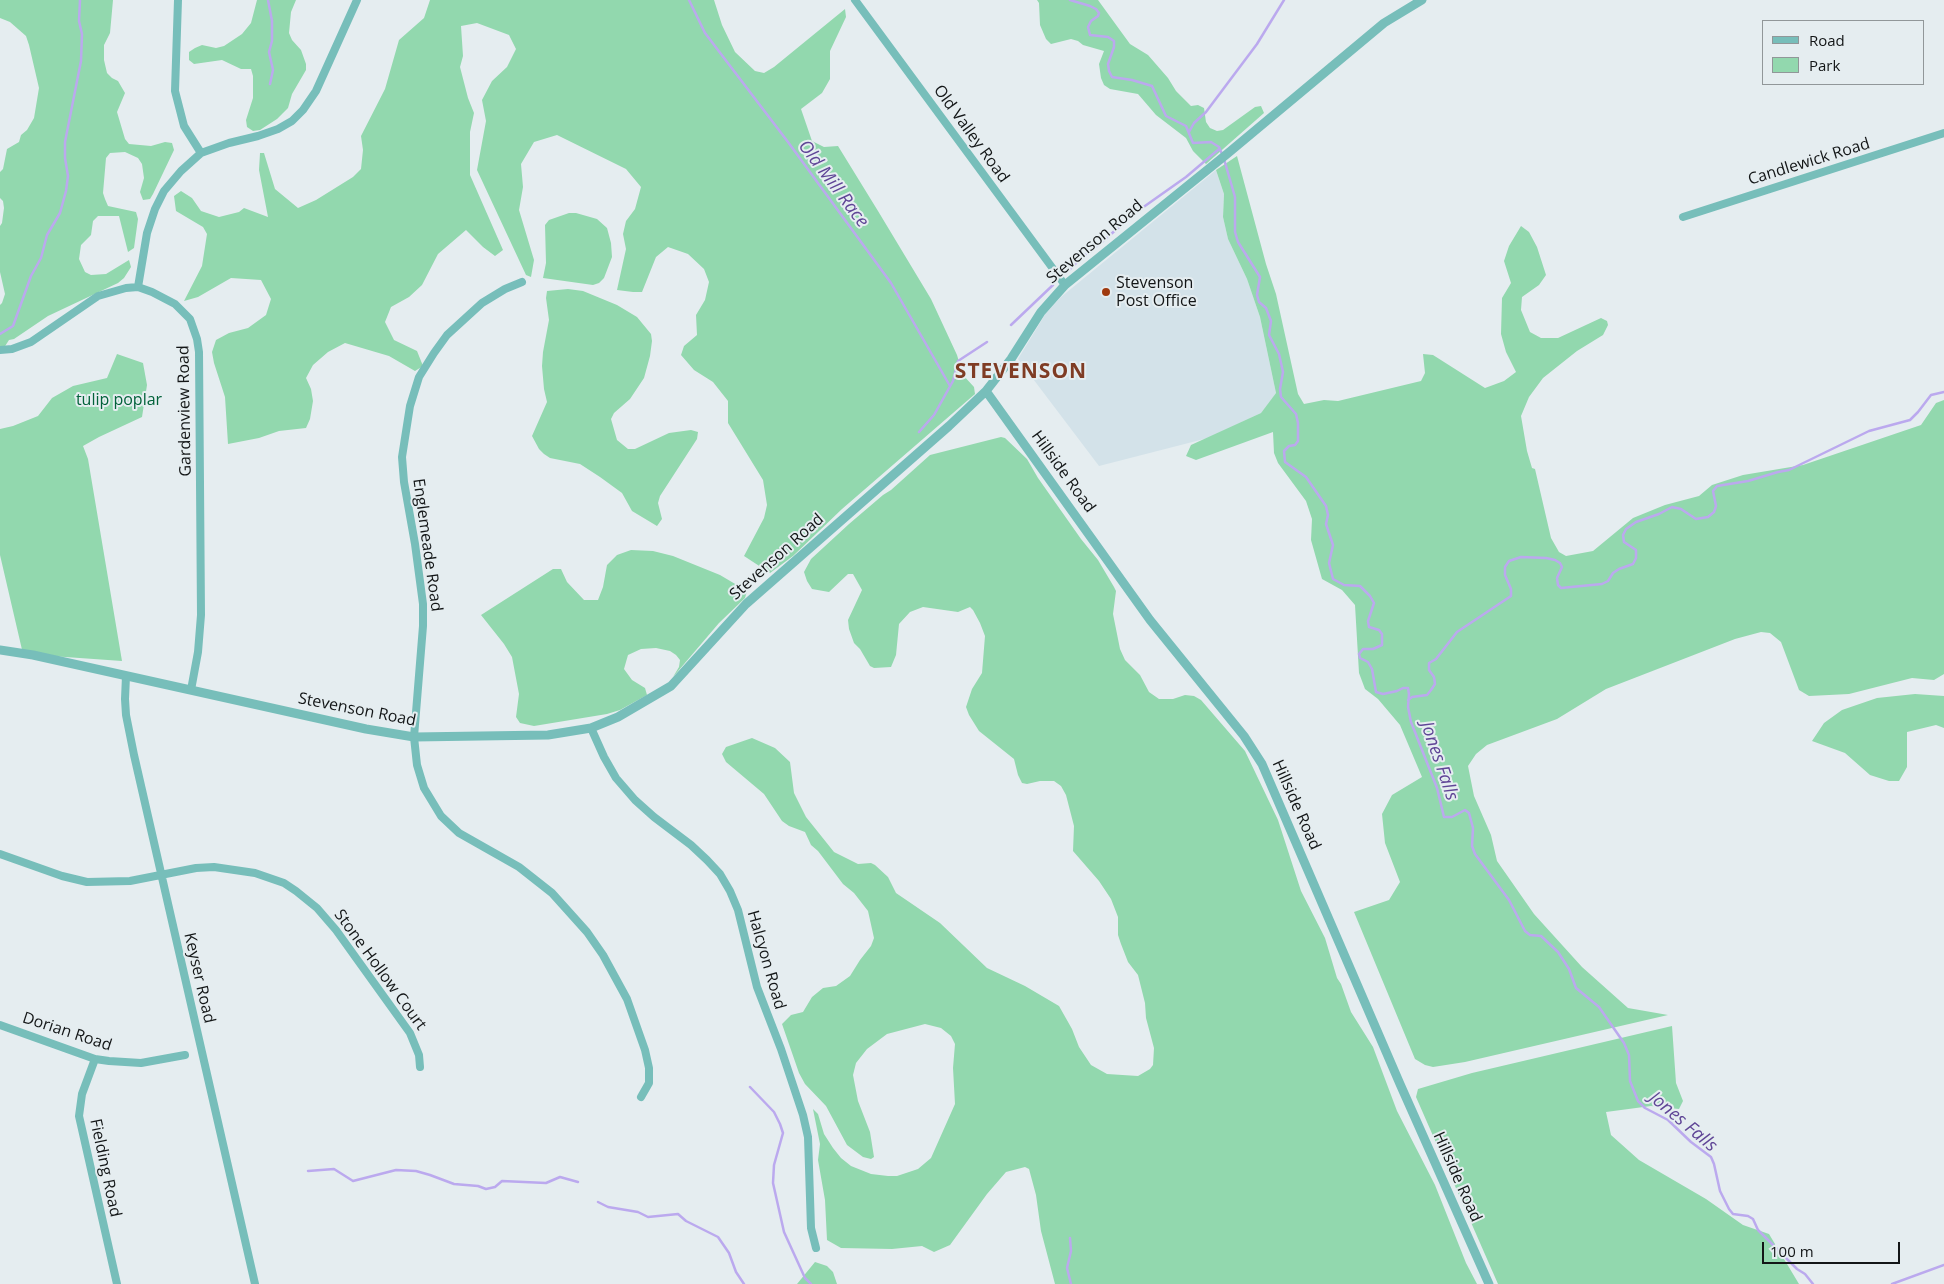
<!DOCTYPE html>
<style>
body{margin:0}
#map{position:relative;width:1944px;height:1284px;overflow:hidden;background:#e5edf0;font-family:"Open Sans",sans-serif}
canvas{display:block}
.legend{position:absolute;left:1762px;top:20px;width:162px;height:65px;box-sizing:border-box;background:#e5edf0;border:1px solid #919799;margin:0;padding:6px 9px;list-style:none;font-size:15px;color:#131617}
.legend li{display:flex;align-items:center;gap:10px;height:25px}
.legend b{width:25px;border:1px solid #919799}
.scale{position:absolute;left:1762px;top:1242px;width:138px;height:22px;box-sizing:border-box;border:2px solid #131617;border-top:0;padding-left:6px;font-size:15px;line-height:18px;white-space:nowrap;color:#131617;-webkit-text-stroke:4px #e5edf0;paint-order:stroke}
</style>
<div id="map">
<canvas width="1944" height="1284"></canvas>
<ul class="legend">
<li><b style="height:6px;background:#77beba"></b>Road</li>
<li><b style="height:14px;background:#92d8ae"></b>Park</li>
</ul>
<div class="scale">100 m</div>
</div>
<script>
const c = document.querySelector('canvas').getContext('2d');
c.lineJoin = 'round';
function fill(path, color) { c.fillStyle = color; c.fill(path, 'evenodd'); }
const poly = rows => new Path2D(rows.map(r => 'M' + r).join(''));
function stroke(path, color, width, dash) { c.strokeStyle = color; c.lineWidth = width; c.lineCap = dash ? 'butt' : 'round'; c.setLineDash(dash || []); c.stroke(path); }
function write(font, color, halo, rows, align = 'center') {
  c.font = font + ' "Open Sans",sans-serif'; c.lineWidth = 4; c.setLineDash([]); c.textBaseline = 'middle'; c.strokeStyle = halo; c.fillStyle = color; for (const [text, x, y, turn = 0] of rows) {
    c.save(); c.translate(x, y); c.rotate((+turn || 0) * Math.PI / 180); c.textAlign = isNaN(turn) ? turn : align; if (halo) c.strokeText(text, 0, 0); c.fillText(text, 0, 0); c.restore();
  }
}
fill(poly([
 [1216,170,1224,194,1223,217,1228,239,1247,279,1260,317,1276,393,1261,413,1208,438,1099,466,1018,359,1046,313,1061,297]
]), '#d3e2e9');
fill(poly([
 [0,0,113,0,110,33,104,45,104,60,107,73,112,78,118,81,125,93,117,112,125,139,129,144,151,146,165,142,172,143,174,150,153,194,150,199,143,200,140,192,144,178,142,164,138,158,125,152,110,153,106,158,103,193,105,199,108,206,136,212,138,219,134,248,128,252,119,216,98,216,93,221,91,235,81,245,79,259,85,272,91,275,106,274,129,260,131,267,124,278,118,283,48,316,14,339,9,340,0,354,0,305,2,303,5,294,0,272,0,226,2,223,4,208,3,201,0,198,0,172,3,169,7,149,19,142,21,135,27,130,34,118,39,88,29,45,26,36,10,22,0,18],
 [257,0,296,0,291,12,289,33,292,40,301,50,306,64,306,70,292,94,288,108,277,119,260,130,253,131,247,127,246,120,253,98,253,76,251,69,241,69,222,60,194,64,189,60,189,52,195,48,202,45,216,48,224,46,242,34,251,23],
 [430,0,714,0,722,25,735,52,755,71,764,73,774,67,845,9,846,17,830,51,830,79,822,93,801,109,812,141,824,147,838,146,878,211,931,299,957,355,963,375,974,387,975,394,842,509,793,556,770,573,744,556,764,518,767,505,763,480,728,423,728,401,713,382,694,370,681,355,684,346,697,335,696,315,705,300,709,282,704,269,688,254,668,247,656,257,642,292,633,292,617,290,626,249,623,234,626,221,635,209,641,187,626,169,557,135,534,142,521,164,523,187,519,210,534,260,531,277,526,275,477,170,486,121,482,100,492,81,507,67,516,49,509,35,477,23,461,26,463,56,460,67,468,98,474,113,470,132,470,175,503,250,495,256,483,247,466,230,438,254,422,285,409,297,391,307,385,322,394,340,417,351,423,366,415,371,389,356,345,343,328,352,313,365,306,378,311,389,313,401,310,419,306,428,279,431,259,438,228,444,225,397,214,363,212,352,216,340,229,333,248,328,266,315,271,299,261,280,231,278,198,297,184,301,202,266,207,234,203,227,176,211,174,196,181,191,192,198,201,211,219,217,239,212,244,208,268,217,259,170,260,153,264,153,275,189,298,208,316,200,353,177,361,169,363,150,361,136,385,89,399,40,424,18],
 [1037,0,1098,0,1130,44,1148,55,1168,78,1176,91,1191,106,1198,105,1204,108,1206,122,1210,128,1217,131,1223,130,1255,107,1261,106,1264,113,1206,164,1193,151,1186,138,1156,115,1138,94,1110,89,1104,85,1101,78,1099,64,1104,51,1083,45,1078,41,1071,39,1051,44,1046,39,1040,25,1039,3],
 [1237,156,1266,264,1276,294,1298,394,1304,404,1324,400,1338,401,1421,381,1425,373,1423,354,1433,355,1485,388,1504,381,1516,372,1506,352,1501,334,1502,298,1511,283,1504,261,1509,246,1521,226,1529,232,1537,247,1546,275,1539,285,1522,297,1521,310,1530,332,1541,338,1558,338,1601,318,1607,321,1608,325,1603,335,1577,351,1543,378,1529,397,1521,416,1527,451,1532,468,1535,469,1551,538,1559,552,1566,556,1593,551,1633,518,1665,505,1699,496,1712,485,1743,475,1803,465,1921,425,1936,403,1944,400,1944,674,1934,680,1912,678,1849,694,1809,696,1799,690,1781,642,1770,633,1761,632,1735,639,1606,689,1557,719,1487,745,1476,754,1468,766,1474,796,1491,835,1497,861,1534,914,1582,967,1628,1008,1668,1015,1465,1062,1433,1067,1425,1065,1415,1059,1354,912,1389,900,1400,882,1385,843,1382,814,1392,795,1422,777,1400,725,1378,699,1365,689,1359,673,1355,605,1342,590,1322,579,1311,540,1312,519,1306,501,1278,463,1274,453,1273,432,1196,460,1186,456,1191,445,1261,413,1276,393,1260,317,1247,279,1228,239,1223,217,1224,194,1216,170],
 [569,213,576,213,597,219,607,228,611,243,612,257,604,278,599,283,593,285,543,278,546,263,545,225,549,220],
 [568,289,583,291,617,305,637,317,651,334,652,341,650,356,644,378,630,399,614,413,611,419,617,440,628,449,635,449,669,433,691,430,698,432,697,439,660,496,658,503,662,519,657,526,632,511,622,493,600,477,580,464,550,458,544,454,539,449,532,436,547,402,544,389,542,366,543,352,549,320,546,298,547,291],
 [117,354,143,363,147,385,142,417,99,437,83,446,88,459,122,661,23,654,0,555,0,429,13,426,38,416,52,398,73,386,107,378],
 [1001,437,1005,438,1027,459,1038,478,1081,539,1098,560,1114,587,1116,591,1113,614,1120,649,1125,660,1140,675,1149,692,1159,699,1173,699,1185,695,1194,696,1201,700,1245,751,1278,820,1301,891,1325,938,1337,978,1341,984,1351,1012,1373,1047,1397,1111,1435,1185,1466,1263,1477,1284,1055,1284,1041,1231,1036,1195,1029,1169,1025,1167,1006,1172,987,1194,950,1245,934,1252,922,1246,892,1249,841,1248,827,1240,825,1200,818,1160,820,1144,813,1109,818,1114,824,1134,833,1148,841,1158,851,1166,871,1174,888,1176,897,1176,918,1169,931,1158,955,1104,953,1068,955,1044,951,1036,941,1028,925,1024,887,1034,867,1049,856,1063,853,1075,858,1101,870,1132,874,1157,871,1159,863,1157,847,1145,826,1106,805,1084,799,1073,782,1024,791,1015,803,1012,812,997,823,988,836,986,850,976,860,960,871,946,874,938,868,911,854,893,843,884,818,851,811,845,805,832,789,826,782,821,764,794,726,762,722,754,726,747,752,738,775,748,790,762,794,793,806,817,834,852,858,864,871,863,875,865,888,877,896,893,940,923,987,968,1025,986,1059,1006,1072,1029,1079,1047,1091,1065,1107,1074,1138,1076,1150,1069,1153,1065,1154,1048,1146,1018,1145,1003,1138,975,1128,962,1121,944,1118,935,1118,917,1111,899,1099,881,1073,851,1074,826,1066,795,1061,786,1054,781,1040,781,1027,784,1022,783,1018,775,1014,759,979,731,969,715,966,707,972,689,982,673,985,636,980,623,973,610,970,607,958,612,923,607,910,612,899,624,896,655,891,667,874,668,870,666,860,649,854,643,849,629,848,620,862,590,853,574,848,574,829,592,812,589,807,581,804,572,811,559,849,524,883,495,891,490,930,455],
 [631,550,653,551,673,556,720,575,747,591,745,598,719,623,673,677,679,667,680,660,676,655,670,651,656,648,641,649,628,655,624,669,632,680,645,688,647,695,620,710,607,714,534,726,520,723,516,717,519,694,512,657,504,644,481,615,553,569,561,569,567,582,584,600,598,600,603,587,607,565,617,555],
 [1915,694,1944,696,1944,728,1936,725,1907,732,1907,767,1899,781,1889,781,1870,775,1845,753,1812,741,1824,723,1842,710,1877,698],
 [1672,1026,1676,1083,1683,1101,1679,1109,1651,1106,1606,1112,1611,1135,1639,1160,1706,1199,1743,1225,1769,1234,1799,1284,1498,1284,1416,1097,1418,1089,1472,1073],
 [815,1262,827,1266,833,1272,837,1284,797,1284]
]), '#92d8ae');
stroke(poly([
 [268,0,272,21,272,41,269,52,273,70,270,84],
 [689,0,705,33,788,142,891,283,950,386],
 [1070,0,1090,6,1096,9,1099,13,1098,16,1091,21,1088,27,1090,35,1108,37,1114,41,1114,47,1108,64,1109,71,1112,77,1132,80,1152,86,1166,116,1186,126,1193,143,1211,142,1219,147,1222,154],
 [1189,132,1194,123,1206,112,1257,44,1284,0],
 [1224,159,1235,197,1235,232,1238,242,1260,277,1257,295,1259,302,1266,308,1271,321,1269,335,1279,354,1283,372,1280,389,1281,397,1296,414,1298,423,1298,441,1295,445,1289,446,1284,451,1285,462,1306,477,1326,506,1328,515,1326,524,1333,545,1329,563,1333,579,1344,585,1360,586,1370,596,1374,603,1368,621,1369,627,1379,630,1382,634,1382,645,1373,649,1363,649,1359,654,1360,658,1368,662,1372,669,1376,692,1383,694,1397,691,1403,688,1408,688,1409,694,1408,707,1411,722,1437,788,1444,817,1452,817,1465,810,1469,813,1473,828,1472,846,1475,854,1509,900,1525,931,1530,935,1541,936,1558,952,1569,969,1576,988,1599,1007,1624,1043,1629,1055,1630,1081,1638,1101,1645,1108,1668,1120,1691,1142,1711,1157,1714,1164,1720,1191,1729,1209,1733,1214,1748,1216,1753,1219,1758,1230,1797,1269,1805,1274,1813,1284],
 [1066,273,1081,258,1102,242,1135,213,1186,177,1219,149],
 [1011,325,1053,285],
 [0,334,13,326,31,276,41,258,47,235,60,213,66,191,68,176,65,158,65,142,81,61,82,34,79,21,80,0],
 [919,432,934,415,953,381,958,361,987,342],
 [1408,700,1412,697,1427,695,1431,690,1435,684,1434,677,1429,670,1429,663,1436,659,1457,632,1511,596,1511,589,1505,575,1505,567,1509,561,1521,557,1546,558,1555,560,1560,563,1562,567,1557,578,1558,585,1561,588,1602,584,1608,581,1613,573,1619,569,1633,564,1636,558,1636,550,1624,542,1623,535,1626,529,1636,522,1659,514,1672,507,1681,509,1696,519,1708,517,1714,512,1716,506,1713,491,1717,486,1748,481,1778,472,1789,470,1869,431,1910,420,1918,412,1931,395,1944,392],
 [750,1087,774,1112,780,1124,783,1133,774,1165,773,1183,784,1232,805,1278,811,1284],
 [308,1171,334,1169,353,1181,396,1170,416,1171,430,1175,454,1184,478,1186,486,1189,495,1187,502,1181,546,1183,560,1177,578,1182],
 [598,1202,608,1207,638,1212,648,1217,678,1214,686,1221,718,1237,729,1253,736,1272,744,1284],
 [1070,1238,1071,1251,1067,1268,1071,1284],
 [1892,1284,1944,1265]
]), '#bba9ee', 2.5);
stroke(poly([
 [178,0,175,91,184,126,201,153],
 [855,0,1065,285],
 [1683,217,1944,133],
 [522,282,505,289,482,303,447,335,434,353,419,377,410,406,402,457,404,482,415,544,423,604,423,626,414,737,417,765,424,788,441,816,459,833,519,867,552,893,587,932,603,955,627,999,645,1050,649,1068,649,1083,641,1097],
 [138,287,147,233,155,209,164,191,181,171,201,153,229,143,258,136,278,129,292,121,303,110,316,91,357,0],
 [0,350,12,349,31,342,98,296,126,288,138,287,152,292,175,304,190,319,197,339,199,352,201,615,198,652,191,690],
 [126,676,125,699,126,715,134,755,255,1284],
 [591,728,604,757,616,778,635,800,654,817,691,845,707,860,720,874,730,891,738,910,757,987,781,1049,803,1115,808,1137,811,1228,816,1248],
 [0,854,62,876,87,882,130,881,196,868,214,867,255,873,284,883,296,891,317,908,336,930,410,1033,419,1055,420,1067],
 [0,1025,95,1059,109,1061,141,1063,185,1055],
 [95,1059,82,1094,79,1116,117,1284]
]), '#77beba', 8);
stroke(poly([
 [986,391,1150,620,1244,736,1262,764,1400,1084,1489,1284],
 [0,650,33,655,366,729,414,737,548,735,591,728,618,717,671,686,746,604,949,426,986,391,1011,359,1041,312,1065,285,1227,154,1384,23,1422,0]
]), '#77beba', 9);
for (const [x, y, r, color] of [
 [1106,292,5,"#9f3a0f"]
]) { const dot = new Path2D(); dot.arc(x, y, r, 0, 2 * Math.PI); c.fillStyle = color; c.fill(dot); stroke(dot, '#e5edf0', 2); }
write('16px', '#131617', '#e5edf0', [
 ["Old Valley Road",971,134,54],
 ["Candlewick Road",1809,162,-17],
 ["Stevenson Road",1095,242,-40],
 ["Gardenview Road",185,411,-91],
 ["Hillside Road",1063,472,54],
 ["Englemeade Road",427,545,82],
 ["Stevenson Road",777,557,-42],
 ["Stevenson Road",357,710,11],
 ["Hillside Road",1296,805,66],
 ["Halcyon Road",766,960,74],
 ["Stone Hollow Court",380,970,54],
 ["Keyser Road",199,978,77],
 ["Dorian Road",67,1032,18],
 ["Fielding Road",105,1168,78],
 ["Hillside Road",1457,1177,66]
]);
write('16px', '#131617', '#e5edf0', [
 ["Stevenson",1116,283],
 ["Post Office",1116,301]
], 'left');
write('16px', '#02623a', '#e5edf0', [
 ["tulip poplar",119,400]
]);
write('italic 18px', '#5f4596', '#e5edf0', [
 ["Old Mill Race",833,184,53],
 ["Jones Falls",1439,761,71],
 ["Jones Falls",1683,1122,40]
]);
c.letterSpacing = '1px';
write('bold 21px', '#7f3c24', '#e5edf0', [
 ["STEVENSON",1021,372]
]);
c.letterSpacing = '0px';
</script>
